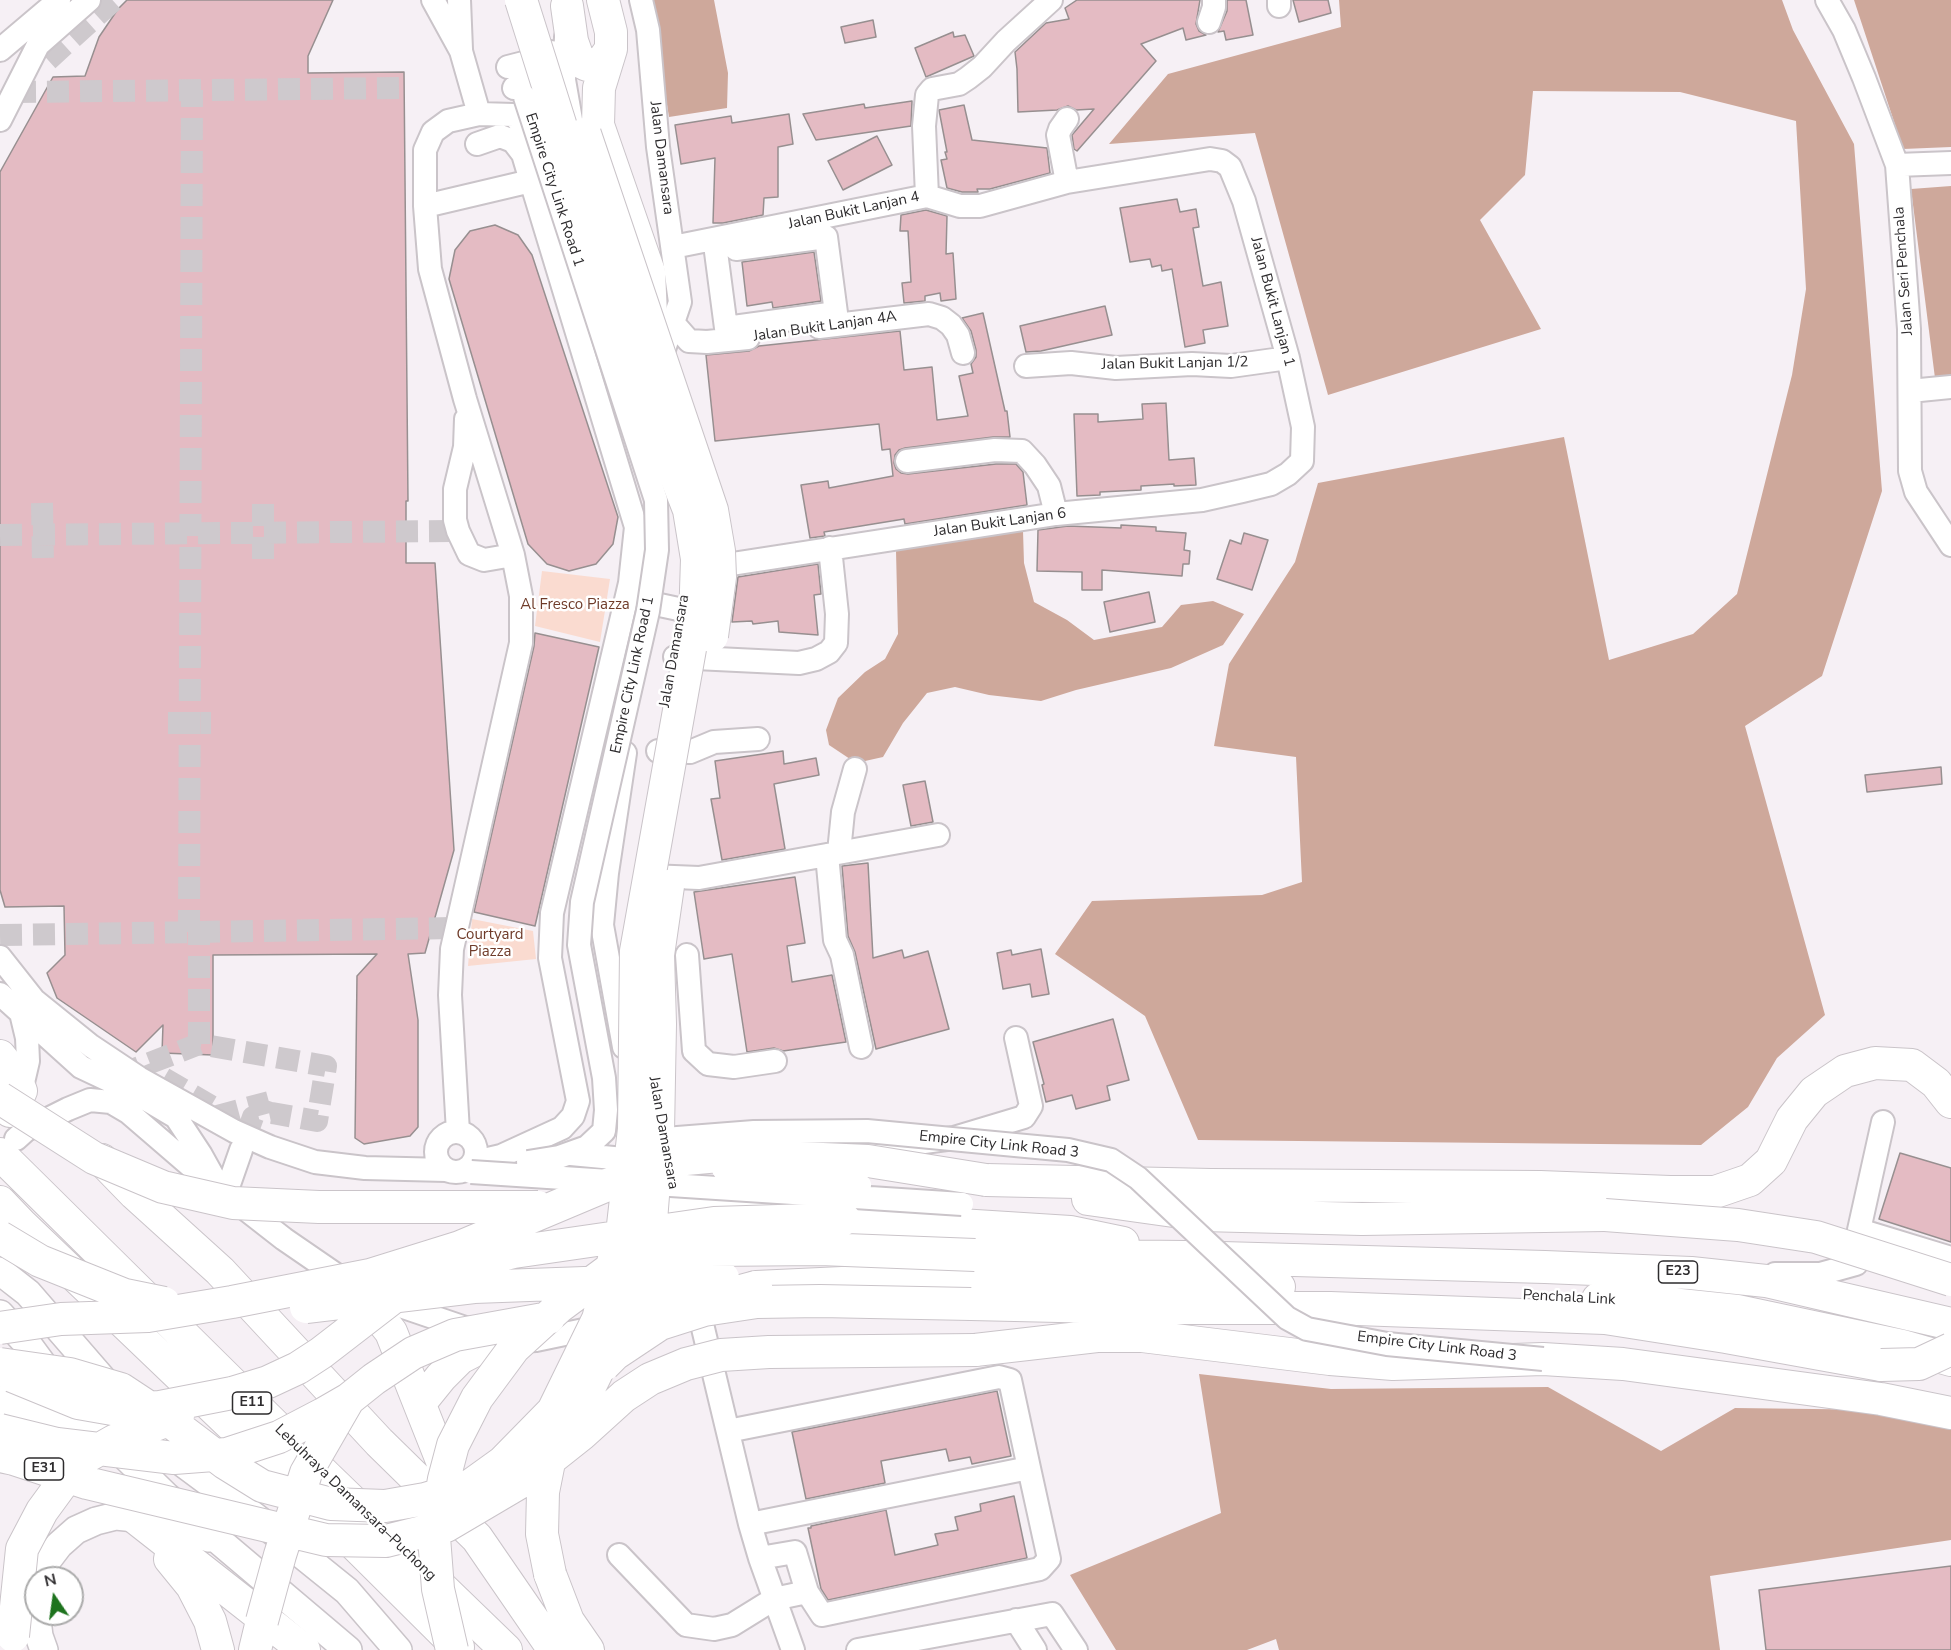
<!DOCTYPE html>
<meta charset="utf-8">
<style>
body{margin:0}
#map{position:relative;width:1951px;height:1650px;overflow:hidden;background:#f6f0f5;font-family:"Nunito Sans",sans-serif}
canvas{display:block}
.north{position:absolute;left:24px;top:1566px;width:60px;height:60px;box-sizing:border-box;background:#fff;border:2px solid #ababab;border-radius:50%;rotate:347deg;font-size:16px;font-weight:700;line-height:24px;text-align:center;color:#2e2c2e}
.north::after{content:'';display:block;margin:auto;width:21px;height:27px;background:#1e731e;clip-path:polygon(50% 0,100% 100%,50% 72%,0 100%)}
</style>
<div id="map">
<canvas width="1951" height="1650"></canvas>
<div class="north">N</div>
</div>
<script>
const c = document.querySelector('canvas').getContext('2d');
c.lineJoin = 'round';
function fill(path, color) { c.fillStyle = color; c.fill(path, 'evenodd'); }
const poly = rows => new Path2D(rows.map(r => 'M' + r).join(''));
function stroke(path, color, width, dash) { c.strokeStyle = color; c.lineWidth = width; c.lineCap = dash ? 'butt' : 'round'; c.setLineDash(dash || []); c.stroke(path); }
function write(font, color, halo, rows, align = 'center') {
  c.font = font + ' "Nunito Sans",sans-serif'; c.lineWidth = 5; c.setLineDash([]); c.textBaseline = 'middle'; c.strokeStyle = halo; c.fillStyle = color; for (const [text, x, y, turn = 0] of rows) {
    c.save(); c.translate(x, y); c.rotate((+turn || 0) * Math.PI / 180); c.textAlign = isNaN(turn) ? turn : align; if (halo) c.strokeText(text, 0, 0); c.fillText(text, 0, 0); c.restore();
  }
}
fill(poly([
 [542,571,610,579,600,642,535,626],
 [472,919,533,931,536,959,468,966]
]), '#fadbd0');
fill(poly([
 [650,0,714,0,728,73,727,108,669,117],
 [1339,0,1782,0,1793,30,1854,144,1882,491,1822,676,1745,726,1825,1015,1777,1058,1748,1107,1701,1145,1198,1140,1145,1016,1055,954,1092,901,1262,895,1302,882,1296,757,1214,746,1229,664,1295,562,1318,483,1564,437,1609,660,1693,634,1737,594,1792,375,1806,289,1796,121,1680,92,1533,91,1525,175,1480,220,1541,329,1328,395,1255,133,1109,144,1168,74,1341,27],
 [1854,0,1951,0,1951,147,1903,149],
 [1951,186,1951,384,1936,386,1911,189],
 [1023,531,1024,563,1034,602,1067,620,1094,640,1162,627,1181,605,1213,601,1244,614,1223,645,1171,668,1076,690,1041,701,989,695,955,687,927,693,903,723,883,757,856,763,829,745,826,730,838,698,865,672,885,659,898,634,896,551],
 [1199,1374,1331,1389,1548,1387,1661,1451,1735,1408,1891,1410,1951,1424,1951,1540,1710,1576,1720,1650,1279,1650,1276,1639,1247,1650,1116,1650,1070,1575,1221,1513]
]), '#cea89b');
const building = poly([
 [127,0,333,0,308,56,308,73,404,72,408,501,406,501,406,563,435,563,454,850,425,953,408,954,418,1020,418,1127,410,1136,364,1144,355,1138,357,976,377,954,213,955,213,1055,162,1053,163,1025,136,1052,57,998,47,973,65,955,64,906,5,907,0,890,0,172,53,77,85,76,99,37,118,9,127,0],
 [1077,0,1200,0,1196,24,1199,31,1206,35,1186,40,1183,28,1141,44,1156,61,1077,151,1074,149,1072,135,1094,109,1076,110,1068,106,1057,110,1018,112,1017,69,1015,52,1046,23,1069,19,1065,8,1077,0],
 [1227,0,1246,0,1253,35,1226,40,1224,31,1218,32,1227,11,1227,0],
 [1293,0,1328,0,1331,13,1299,22,1293,0],
 [873,20,876,37,845,43,841,27,873,20],
 [953,32,954,37,965,35,974,56,926,77,915,48,953,32],
 [912,101,911,126,816,140,803,114,864,104,865,108,912,101],
 [964,105,972,140,1047,148,1050,173,990,189,977,189,978,192,962,192,947,188,941,160,947,159,945,152,947,152,939,110,964,105],
 [789,114,793,144,778,147,778,197,764,198,763,215,723,223,713,223,715,158,681,164,675,125,731,116,732,123,789,114],
 [877,136,892,165,843,190,828,161,877,136],
 [1177,199,1180,212,1196,209,1199,227,1193,228,1203,286,1221,282,1228,326,1203,330,1205,343,1185,347,1172,269,1162,271,1161,265,1152,267,1150,259,1130,262,1120,208,1177,199],
 [926,210,947,216,946,254,953,253,956,299,941,301,940,293,925,296,925,301,904,303,902,283,911,282,908,231,900,231,901,215,926,210],
 [495,225,518,235,532,255,618,517,613,544,596,564,569,571,547,564,528,544,449,279,455,250,470,231,495,225],
 [814,252,821,301,773,308,772,302,747,306,742,262,814,252],
 [1105,306,1112,335,1041,351,1026,352,1020,326,1105,306],
 [983,313,1005,411,1007,411,1010,437,993,437,905,448,899,450,895,455,894,463,896,469,901,473,908,474,996,464,1016,464,1023,472,1027,505,905,524,904,519,824,532,825,536,810,538,801,485,828,481,829,488,893,476,890,449,882,450,879,424,715,441,706,355,749,351,759,346,900,331,904,370,932,367,937,420,968,416,959,376,973,373,971,364,976,357,976,350,971,331,962,318,983,313],
 [1166,403,1169,460,1194,458,1196,485,1174,486,1174,484,1141,486,1141,490,1100,492,1100,495,1077,496,1074,414,1098,414,1098,422,1143,419,1142,404,1166,403],
 [1121,525,1156,527,1156,531,1186,533,1184,550,1190,551,1189,564,1183,564,1182,576,1102,570,1102,590,1082,590,1082,572,1037,571,1038,530,1068,526,1121,528,1121,525],
 [1244,533,1268,540,1252,590,1217,579,1230,540,1241,544,1244,533],
 [818,564,821,594,814,595,818,635,779,632,778,621,753,624,752,621,732,622,738,577,818,564],
 [1149,592,1155,622,1110,632,1104,602,1149,592],
 [535,633,599,647,535,926,474,912,534,646,535,633],
 [783,751,784,764,816,758,819,775,774,784,785,849,722,860,711,799,720,798,715,761,783,751],
 [1941,767,1942,784,1867,792,1865,775,1941,767],
 [925,781,933,822,911,826,903,785,925,781],
 [868,863,873,958,902,950,904,958,928,951,949,1029,876,1049,855,952,848,936,842,866,868,863],
 [795,877,805,943,787,946,792,982,832,975,846,1042,783,1051,774,1048,747,1052,732,954,704,959,694,892,795,877],
 [1041,949,1049,994,1032,997,1030,984,1003,989,997,953,1011,950,1012,955,1041,949],
 [1113,1019,1129,1080,1107,1086,1110,1100,1076,1109,1072,1095,1046,1102,1042,1085,1044,1084,1033,1042,1113,1019],
 [1900,1153,1951,1168,1951,1242,1879,1219,1900,1153],
 [997,1391,1011,1456,972,1464,970,1457,949,1461,946,1449,881,1461,885,1483,806,1499,792,1432,997,1391],
 [1014,1496,1027,1558,828,1600,821,1589,808,1528,811,1528,811,1526,886,1510,895,1555,938,1545,935,1534,958,1530,955,1517,981,1511,980,1504,1014,1496],
 [1951,1566,1951,1650,1766,1650,1759,1590,1951,1566]
]);
fill(building, '#e4bbc3');
stroke(building, '#978f90', 1.5);
stroke(poly([
 [48,60,114,0],
 [14,92,405,88],
 [42,503,43,563],
 [263,504,263,566],
 [0,535,458,531],
 [168,723,211,723],
 [189,932,192,90],
 [0,935,456,928],
 [199,1044,199,914],
 [119,1075,199,1044,326,1066,317,1121,272,1113,253,1117,241,1150],
 [134,1082,155,1073,211,1106],
 [217,1116,269,1102,273,1091]
]), '#cec9cd', 22, [22, 11]);
const minor = poly([
 [433,0,461,51,479,114,514,115,541,149],
 [459,0,461,49],
 [641,0,648,30,658,147,680,302,659,364],
 [1279,0,1279,6],
 [1827,0,1844,30,1864,78,1897,165,1909,329,1910,471,1916,492,1951,545],
 [1209,22,1214,7,1214,0],
 [566,37,564,80,571,120],
 [0,50,59,0],
 [508,67,547,57,551,52],
 [514,88,553,78,558,82],
 [0,120,38,45,89,0],
 [477,144,500,136,513,141,523,154,531,181],
 [1897,165,1951,163],
 [1067,182,1058,135,1060,129,1067,119],
 [927,196,924,126,927,95,932,89,959,84,968,78,982,67,1006,41,1051,0],
 [425,206,531,181,636,527,630,583,552,913,550,958,578,1101,573,1116,562,1128,501,1156,475,1162],
 [673,247,927,196,960,206,980,206,1067,182,1210,159,1222,161,1230,167,1244,201,1288,358,1303,427,1302,461,1288,474,1271,484,1242,491,1202,500,1056,514,706,568],
 [716,252,726,328,836,313,826,237,736,249],
 [674,324,689,341,707,342,748,338],
 [819,327,929,314,942,318,951,325,958,335,963,353],
 [1026,366,1071,363,1116,368,1192,364,1231,366,1288,358],
 [1910,391,1951,387],
 [466,419,465,447,455,489,455,520,458,531,469,554,484,560,513,555],
 [907,461,995,450,1022,451,1035,465,1049,486,1056,514],
 [655,604,683,610],
 [675,657,799,663,816,659,829,652,836,643,837,614,830,548],
 [658,751,690,752,714,742,758,739],
 [839,852,843,812,855,769],
 [827,855,835,940,842,955,861,1047],
 [649,876,699,878,938,835],
 [687,955,694,1051,708,1064,734,1067,775,1061],
 [0,957,34,1000,91,1046,139,1078,234,1131,270,1147,315,1162,365,1168,446,1170],
 [0,994,81,1067,134,1092,176,1117,201,1155,216,1182],
 [624,1047,602,925,607,873,625,753],
 [21,1091,28,1061,27,1038,21,1013],
 '436 1152a20 20 0 1 1 40 0a20 20 0 1 1-40 0Z',
 [458,1132,450,995,452,949,521,643,521,596,513,555,465,399,430,269,425,206,425,150,433,132,448,121,479,114],
 [16,1139,26,1130,68,1109,90,1100,111,1102,128,1112,193,1168,284,1239,351,1285],
 [849,1152,954,1138,1024,1117,1031,1106,1016,1038],
 [669,1167,684,1240],
 [226,1193,241,1150],
 [1859,1230,1951,1258],
 [1775,1274,1820,1274,1856,1264,1859,1230,1883,1122],
 [696,1299,750,1524,760,1558,793,1650],
 [383,1300,474,1331],
 [520,1341,536,1340,603,1326],
 [728,1431,999,1377,1010,1380,1029,1468,750,1524],
 [619,1555,686,1625,714,1629,732,1625,774,1599,807,1592],
 [760,1558,795,1552,807,1592,822,1615,1040,1569,1049,1559,1029,1468],
 [1016,1620,1035,1650],
 [858,1650,1052,1614,1076,1650]
]);
const major = poly([
 [0,1271,28,1293,112,1390],
 [0,1314,29,1346,87,1425,126,1457,166,1496,348,1650],
 [0,1400,16,1406,87,1425],
 [168,1448,180,1461,254,1516,347,1591,398,1650],
 [41,1578,46,1562,59,1545,76,1530,96,1521,116,1516,145,1519,209,1538],
 [36,1611,39,1636,44,1650]
]);
const highway = poly([
 [603,0,611,32,611,49,599,88,598,125,649,272,651,315],
 [567,6,572,41,579,61,587,65,597,64,604,59,611,49],
 [0,1056,14,1074,21,1091,10,1111],
 [0,1154,327,1477,506,1650],
 [102,1160,135,1194,220,1271,379,1442,477,1538,554,1650],
 [986,1180,1211,1185,1540,1187,1670,1192,1715,1192,1750,1180,1771,1161,1792,1119,1814,1092,1845,1071,1875,1063,1912,1065,1936,1083,1951,1102],
 [1088,1199,1202,1215,1362,1219,1605,1215],
 [0,1202,21,1224,321,1511,458,1647],
 [700,1206,756,1211],
 [818,1216,1070,1232,1123,1243],
 [975,1255,1186,1257,1545,1267,1691,1273,1766,1281,1951,1324],
 [1181,1285,1279,1287],
 [756,1287,972,1277,1050,1282,1181,1285,1201,1288],
 [359,1292,391,1332,452,1486],
 [1598,1299,1661,1303,1737,1311,1902,1346,1951,1360],
 [971,1304,1147,1308,1330,1308,1605,1318,1726,1337,1881,1365],
 [975,1350,1097,1336,1142,1336,1330,1359,1393,1364,1543,1359,1623,1364,1881,1399,1951,1413],
 [420,1403,441,1377,460,1358,481,1347,506,1342],
 [137,1519,304,1650],
 [170,1559,192,1586,210,1621,218,1650],
 [550,1574,568,1621,588,1650],
 [255,1650,262,1621]
]);
stroke(minor, '#cac4c9', 26);
stroke(major, '#cac4c9', 30);
stroke(highway, '#cac4c9', 34);
stroke(minor, '#fff', 22);
stroke(major, '#fff', 27);
stroke(highway, '#fff', 32);
const minorBridge = poly([
 [525,97,656,500,657,550,648,611,582,902,579,945,604,1078,606,1110,604,1131,587,1147,559,1157,528,1162],
 [644,1136,652,1140,754,1132,867,1131,1068,1150,1111,1160,1138,1178,1287,1318,1307,1329,1387,1344,1543,1359],
 [571,1154,645,1161],
 [723,1169,828,1179,860,1185],
 [471,1172,962,1204]
]);
const highwayBridge = poly([
 [585,134,712,510,719,551,720,577,712,636],
 [0,1098,94,1158,163,1187,233,1203,319,1207,538,1207],
 [1605,1215,1738,1225,1816,1237,1951,1280],
 [0,1237,40,1261,125,1295,164,1303],
 [306,1307,474,1287,723,1278],
 [607,1311,719,1297,756,1287],
 [0,1328,61,1319,148,1316,232,1302,370,1275,460,1247,643,1170,686,1159,730,1155,868,1161,986,1180],
 [0,1364,70,1374,121,1389,171,1422,225,1463,262,1486,331,1504,385,1506,425,1499,471,1485,503,1462,553,1411,598,1319,623,1225,634,1129,636,951,695,621,697,559,689,510,652,415,521,0],
 [604,1365,615,1354,660,1324,704,1310,757,1302,820,1301,971,1304],
 [1881,1365,1919,1364,1951,1349],
 [12,1376,78,1403,118,1410,160,1407,232,1393,268,1382,298,1368,321,1353,417,1279,456,1266,514,1252,714,1223,844,1219],
 [0,1430,57,1444,174,1458,227,1454,279,1437,323,1414,349,1399,374,1379,413,1353,455,1335,549,1318],
 [0,1456,14,1459,87,1483,326,1540,386,1541,446,1526,524,1480,582,1434,624,1396,650,1379,686,1364,721,1355,769,1352,975,1350],
 [524,1480,575,1417,619,1327,651,1221,658,1132,660,1024,658,955,668,886],
 [550,1574,542,1534,543,1492,551,1452],
 [262,1621,280,1555,306,1473,347,1402],
 [13,1636,22,1549,42,1511,61,1485,84,1458,114,1441,178,1416],
 [452,1650,438,1589,434,1537,444,1479,453,1445,477,1398,514,1348,559,1307,617,1264,709,1250,820,1249,975,1255]
]);
stroke(minorBridge, '#cac4c9', 26, []);
stroke(highwayBridge, '#cac4c9', 34, []);
stroke(minorBridge, '#fff', 22);
stroke(highwayBridge, '#fff', 32);
for (const [x, y, w] of [
 [1678,1272,39],
 [252,1403,39],
 [44,1469,39]
]) { const box = new Path2D(); box.roundRect(x - w / 2, y - 11, w, 22, 4.5); c.fillStyle = '#fff'; c.fill(box); stroke(box, '#2e2c2e', 1.5); }
write('bold 14px', '#2e2c2e', null, [
 ["E23",1678,1272],
 ["E11",252,1403],
 ["E31",44,1469]
]);
write('15px', '#2e2c2e', '#fff', [
 ["Jalan Damansara",661,158,83],
 ["Empire City Link Road 1",554,190,72],
 ["Jalan Bukit Lanjan 4",854,211,-12],
 ["Jalan Seri Penchala",1904,271,-94],
 ["Jalan Bukit Lanjan 1",1272,302,75],
 ["Jalan Bukit Lanjan 4A",825,327,-8],
 ["Jalan Bukit Lanjan 1/2",1175,364,-1],
 ["Jalan Bukit Lanjan 6",1000,523,-8],
 ["Jalan Damansara",675,651,-80],
 ["Empire City Link Road 1",633,675,-78],
 ["Jalan Damansara",663,1133,80],
 ["Empire City Link Road 3",999,1145,6],
 ["Penchala Link",1569,1298,3],
 ["Empire City Link Road 3",1437,1347,7],
 ["Lebuhraya Damansara–Puchong",355,1503,44]
]);
write('15px', '#6f3b29', '#fff', [
 ["Al Fresco Piazza",575,605],
 ["Courtyard",490,935],
 ["Piazza",490,952]
]);
</script>
